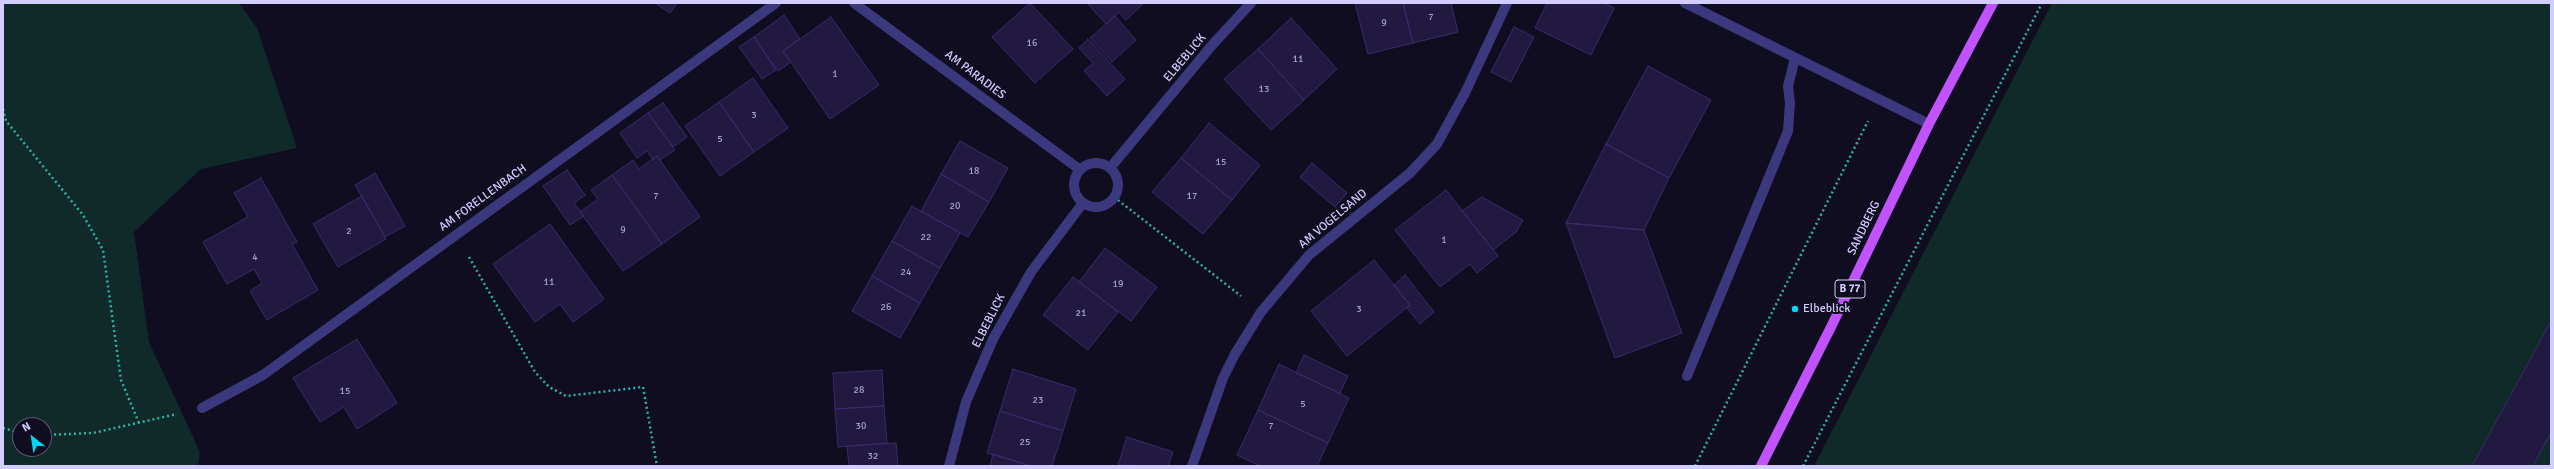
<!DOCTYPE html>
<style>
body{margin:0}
#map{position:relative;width:2554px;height:469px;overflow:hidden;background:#100d20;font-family:Signika,sans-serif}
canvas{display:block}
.frame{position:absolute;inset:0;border:4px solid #d2ccff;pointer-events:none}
.north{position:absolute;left:12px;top:417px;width:40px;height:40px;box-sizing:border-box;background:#100d20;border:1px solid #5e5979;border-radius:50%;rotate:330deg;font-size:11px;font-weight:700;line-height:16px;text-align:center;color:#d2ccff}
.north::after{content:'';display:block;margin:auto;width:14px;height:18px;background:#02d8f5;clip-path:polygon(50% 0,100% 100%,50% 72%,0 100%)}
</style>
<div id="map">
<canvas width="2554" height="469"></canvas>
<div class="frame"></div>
<div class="north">N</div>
</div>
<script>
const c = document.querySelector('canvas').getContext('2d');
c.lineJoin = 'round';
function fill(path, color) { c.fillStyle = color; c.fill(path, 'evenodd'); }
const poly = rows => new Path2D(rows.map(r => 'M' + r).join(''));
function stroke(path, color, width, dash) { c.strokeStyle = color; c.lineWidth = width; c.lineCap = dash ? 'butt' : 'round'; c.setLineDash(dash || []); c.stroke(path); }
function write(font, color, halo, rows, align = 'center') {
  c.font = font + ' Signika,sans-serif'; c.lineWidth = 4; c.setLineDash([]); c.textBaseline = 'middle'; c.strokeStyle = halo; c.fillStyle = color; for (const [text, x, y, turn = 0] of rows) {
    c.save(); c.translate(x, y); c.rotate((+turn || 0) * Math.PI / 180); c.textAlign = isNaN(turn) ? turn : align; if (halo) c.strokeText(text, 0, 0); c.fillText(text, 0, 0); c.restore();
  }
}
fill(poly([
 [3,3,239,3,257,28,297,148,201,169,134,232,149,342,200,452,198,466,3,466],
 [20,425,44,425,44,449,20,449],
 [2052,3,2551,3,2551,466,1814,466]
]), '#102929');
const building = poly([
 [655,3,677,3,670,13,655,3],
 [1030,3,1073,49,1035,83,992,37,1030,3],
 [1087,3,1144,3,1126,20,1119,12,1106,24,1087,3],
 [1355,3,1403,3,1413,43,1368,54,1355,3],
 [1403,3,1451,3,1458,32,1413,43,1403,3],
 [1547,3,1604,3,1614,8,1591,55,1535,28,1547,3],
 [784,15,800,39,783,51,791,62,778,71,754,37,784,15],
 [1115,16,1136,40,1112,62,1090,38,1115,16],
 [831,17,879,85,830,119,783,51,831,17],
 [1291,18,1337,69,1304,100,1258,49,1291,18],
 [1514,27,1534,37,1511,82,1491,72,1514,27],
 [754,37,776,70,762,79,739,47,754,37],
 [1088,39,1125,79,1107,96,1084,71,1093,63,1079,48,1088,39],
 [1258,49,1304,100,1271,130,1224,79,1258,49],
 [1648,66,1711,100,1669,178,1606,144,1648,66],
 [753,78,788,128,754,152,719,102,753,78],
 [719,102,754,152,720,176,685,126,719,102],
 [663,103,687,137,673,147,648,113,663,103],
 [648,113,675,150,660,160,657,156,653,160,647,151,637,158,620,133,648,113],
 [1209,123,1260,165,1232,200,1181,158,1209,123],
 [960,141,1008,168,989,202,941,174,960,141],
 [1606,144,1669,178,1644,230,1566,223,1606,144],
 [657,156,700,217,662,244,612,175,633,160,639,169,657,156],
 [1181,158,1232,200,1203,234,1152,192,1181,158],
 [1312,163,1347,193,1335,207,1300,177,1312,163],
 [567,170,585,195,574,203,584,216,570,225,543,186,567,170],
 [375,173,405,226,385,237,355,185,375,173],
 [941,174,989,202,968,237,921,211,941,174],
 [612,175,662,244,623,271,580,212,598,199,591,190,612,175],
 [261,178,297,242,292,244,318,290,267,320,250,291,262,283,254,269,227,284,203,242,248,217,234,193,261,178],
 [1446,190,1498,256,1477,273,1470,264,1440,287,1395,230,1446,190],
 [362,196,386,239,338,267,313,224,362,196],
 [1482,197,1523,220,1516,232,1493,250,1462,211,1482,197],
 [912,206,960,233,940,268,892,241,912,206],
 [1566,223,1644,230,1682,333,1615,358,1566,223],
 [550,224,604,299,573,322,560,304,535,322,493,264,550,224],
 [892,241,940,268,920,303,872,276,892,241],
 [1105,248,1157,287,1131,321,1079,282,1105,248],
 [1374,260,1410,305,1347,356,1311,311,1374,260],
 [1405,275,1434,312,1420,324,1407,308,1410,305,1394,285,1405,275],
 [872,276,920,303,900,338,852,311,872,276],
 [1073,277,1118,312,1088,350,1043,315,1073,277],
 [2551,321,2551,432,2533,466,2472,466,2551,321],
 [357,339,397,403,357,429,344,407,320,422,293,378,357,339],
 [1304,355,1348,376,1340,393,1296,373,1304,355],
 [1279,364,1349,398,1328,443,1258,410,1279,364],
 [1013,369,1076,389,1063,431,1000,411,1013,369],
 [882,370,884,406,835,409,833,373,882,370],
 [884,406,887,443,838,447,835,409,884,406],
 [1258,410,1328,443,1317,466,1260,466,1237,455,1258,410],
 [1000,411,1063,431,1052,466,1031,466,987,453,1000,411],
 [1127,437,1173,452,1168,466,1118,465,1127,437],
 [896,443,898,466,849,466,847,446,896,443],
 [993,454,1031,466,990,466,993,454]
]);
fill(building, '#221940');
stroke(building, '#392b6c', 1);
stroke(poly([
 [3,109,6,121,83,215,103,250,121,380,139,423],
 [1114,197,1241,296],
 [469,257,535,372,549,387,566,396,643,387,657,466],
 [3,428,20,433],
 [44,435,93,433,177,414],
 [1695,466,1868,121],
 [1803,466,2042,3]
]), '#2eb0ab', 2.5, [2, 3]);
stroke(poly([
 [1687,376,1788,131,1790,103,1788,86,1795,58]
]), '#3c387e', 10);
stroke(poly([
 [854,3,1079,169],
 [1685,3,1929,124],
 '1074 185a22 22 0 1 1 44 0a22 22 0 1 1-44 0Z',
 [1110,168,1213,44,1251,3],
 [202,408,263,375,776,3],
 [949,466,966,402,993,339,1031,272,1083,203],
 [1192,466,1223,378,1235,354,1261,312,1309,255,1410,173,1437,144,1466,91,1507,3]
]), '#3c387e', 10);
stroke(poly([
 [1761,466,1832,325,1929,124,1993,3]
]), '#c153fe', 10);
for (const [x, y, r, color] of [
 [1795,309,4,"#02d8f5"]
]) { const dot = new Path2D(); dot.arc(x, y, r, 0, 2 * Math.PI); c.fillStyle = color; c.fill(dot); stroke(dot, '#100d20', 1.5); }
write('10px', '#a69fcf', null, [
 ["7",1431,17],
 ["9",1384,23],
 ["16",1032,43],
 ["11",1298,59],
 ["1",835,74],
 ["13",1264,89],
 ["3",754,115],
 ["5",720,139],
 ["15",1221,162],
 ["18",974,171],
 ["7",656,196],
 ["17",1192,196],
 ["20",955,206],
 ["9",623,230],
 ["2",349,231],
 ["22",926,237],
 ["1",1444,240],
 ["4",255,257],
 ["24",906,272],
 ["11",549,282],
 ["19",1118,284],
 ["26",886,307],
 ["3",1359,309],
 ["21",1081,313],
 ["28",859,390],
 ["15",345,391],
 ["23",1038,400],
 ["5",1303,404],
 ["30",861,426],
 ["7",1271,426],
 ["25",1025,442],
 ["32",873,456]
]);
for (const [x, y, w] of [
 [1850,289,30]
]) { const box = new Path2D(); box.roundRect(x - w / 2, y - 9, w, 18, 3); c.fillStyle = '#100d20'; c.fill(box); stroke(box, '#d2ccff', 1); }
write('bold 11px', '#d2ccff', null, [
 ["B 77",1850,289]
]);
write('12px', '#d2ccff', '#100d20', [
 ["ELBEBLICK",1185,58,-50],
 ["AM PARADIES",975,75,37],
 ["AM FORELLENBACH",483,198,-36],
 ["AM VOGELSAND",1333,219,-40],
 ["SANDBERG",1864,228,-64],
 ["ELBEBLICK",989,321,-63]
]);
write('12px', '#d2ccff', '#100d20', [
 ["Elbeblick",1803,309]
], 'left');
</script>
